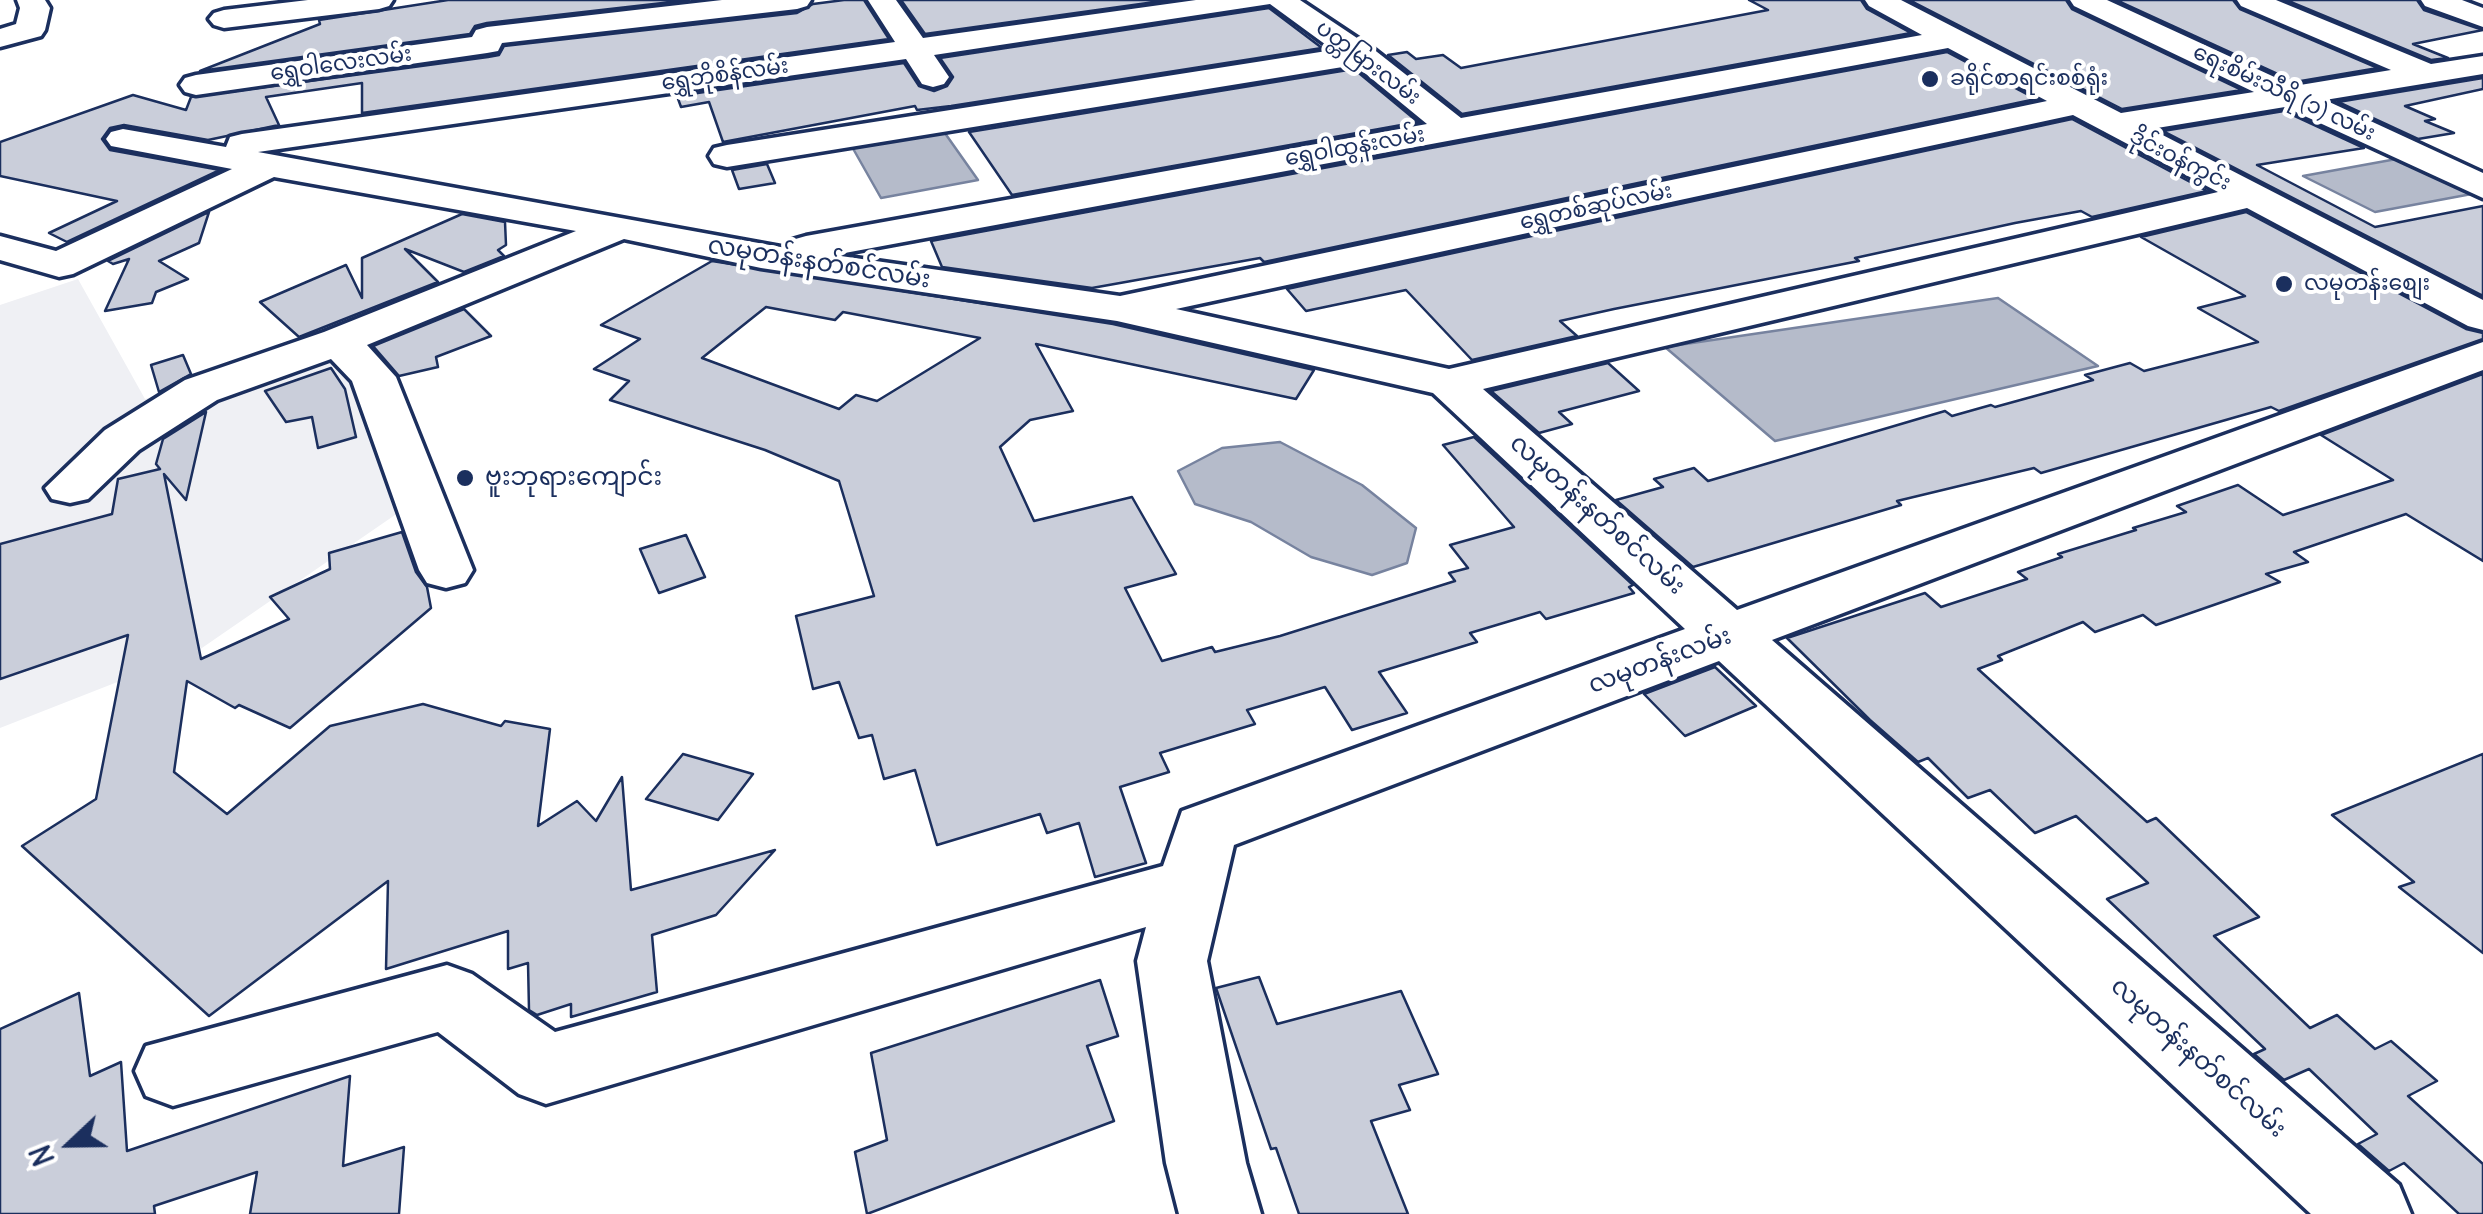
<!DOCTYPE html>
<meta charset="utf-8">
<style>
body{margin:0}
#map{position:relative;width:2483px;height:1214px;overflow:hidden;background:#fff;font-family:Delius,sans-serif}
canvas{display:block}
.north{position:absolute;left:20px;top:1094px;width:100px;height:100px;-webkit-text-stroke:8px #fff;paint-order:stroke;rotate:248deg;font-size:28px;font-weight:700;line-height:40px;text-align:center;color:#1b2f5e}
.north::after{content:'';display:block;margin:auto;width:35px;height:45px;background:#1b2f5e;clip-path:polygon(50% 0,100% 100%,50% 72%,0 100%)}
</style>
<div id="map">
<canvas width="2483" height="1214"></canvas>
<div class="north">N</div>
</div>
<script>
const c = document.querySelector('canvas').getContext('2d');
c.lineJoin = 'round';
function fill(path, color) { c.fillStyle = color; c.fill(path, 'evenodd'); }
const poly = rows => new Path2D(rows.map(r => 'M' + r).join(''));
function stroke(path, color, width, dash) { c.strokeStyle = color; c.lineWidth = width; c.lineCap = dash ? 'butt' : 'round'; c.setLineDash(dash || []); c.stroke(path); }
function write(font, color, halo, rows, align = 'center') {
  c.font = font + ' Delius,"Noto Sans Myanmar",sans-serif'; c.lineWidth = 8; c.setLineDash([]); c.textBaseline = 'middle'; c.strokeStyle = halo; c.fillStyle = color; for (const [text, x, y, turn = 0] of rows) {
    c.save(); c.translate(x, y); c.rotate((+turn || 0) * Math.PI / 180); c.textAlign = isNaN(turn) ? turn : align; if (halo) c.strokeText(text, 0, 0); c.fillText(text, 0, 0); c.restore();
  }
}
fill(poly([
 [78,279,145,399,328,339,399,418,408,506,199,650,0,728,0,305]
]), '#eff0f4');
const water = poly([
 [942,129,978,180,881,198,851,145,942,129],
 [2402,158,2477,193,2375,212,2303,176,2402,158],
 [1998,298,2098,366,1775,441,1665,347,1998,298],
 [1280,442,1362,485,1416,528,1407,563,1372,575,1311,557,1251,522,1195,504,1178,471,1222,448,1280,442]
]);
fill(water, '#b5bbca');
stroke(water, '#77839f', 2.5);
const building = poly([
 [448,0,689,0,487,23,475,26,470,34,200,71,320,24,319,20,448,0],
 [844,0,864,0,889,39,362,113,362,83,266,97,279,125,208,140,124,125,110,128,102,139,110,150,220,170,67,242,49,233,117,201,0,176,0,142,133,95,186,110,191,97,488,57,499,55,504,46,797,13,813,4,844,0],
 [901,0,1169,0,925,34,901,0],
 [1749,0,1861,0,1867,9,1911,33,1462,114,1388,55,1407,52,1416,59,1443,55,1461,68,1768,10,1749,0],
 [1909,0,2066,0,2072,9,2242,90,2122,109,1909,0],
 [2116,0,2233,0,2240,9,2378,68,2295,82,2116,0],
 [2286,0,2417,0,2424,10,2483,30,2413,44,2448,58,2431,60,2286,0],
 [1269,8,1322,48,951,106,917,110,915,106,723,142,709,102,681,107,677,96,904,63,919,86,934,91,947,86,953,77,940,58,1269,8],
 [1947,52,2036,99,1264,262,1260,258,1092,288,942,267,931,241,1947,52],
 [1354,69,1418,122,1012,195,969,132,1354,69],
 [2483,78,2483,89,2405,106,2435,119,2425,121,2454,133,2418,139,2338,102,2483,78],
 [2284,111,2364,148,2257,165,2375,227,2483,206,2483,296,2163,131,2284,111],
 [2072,119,2207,191,2092,217,2081,211,2015,223,1855,258,1859,261,1614,309,1560,321,1577,336,1472,360,1406,290,1306,311,1287,289,2072,119],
 [767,164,775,183,739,189,732,170,767,164],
 [209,212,199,243,159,261,188,279,156,292,152,303,105,311,129,259,113,264,108,261,209,212],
 [2246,212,2466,329,2483,333,2483,339,2279,411,2271,407,2041,473,2034,468,1897,501,1901,505,1693,567,1616,500,1663,487,1654,479,1694,468,1708,481,1945,411,1952,416,1991,405,1995,407,2093,380,2085,375,2130,363,2144,371,2258,342,2198,308,2245,296,2141,237,2246,212],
 [462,214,505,222,506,245,498,250,504,256,464,272,405,249,438,282,299,337,260,302,346,265,362,298,362,258,462,214],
 [712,261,1113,324,1314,370,1296,399,1036,344,1073,411,1030,420,1000,447,1034,521,1132,497,1176,574,1125,588,1162,661,1212,647,1215,652,1280,636,1455,581,1449,573,1468,568,1450,545,1514,527,1443,445,1474,437,1633,585,1629,587,1634,593,1546,619,1540,612,1470,633,1477,642,1379,672,1407,713,1352,730,1325,687,1247,710,1255,724,1160,753,1169,772,1120,787,1146,863,1095,877,1079,823,1047,833,1040,814,937,845,915,770,884,779,872,735,859,738,839,682,813,689,796,616,874,596,839,481,765,450,610,400,629,381,594,369,640,339,601,325,712,261],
 [766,307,835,320,843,312,980,338,877,401,856,395,839,409,702,358,766,307],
 [464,309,491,336,436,357,438,367,399,376,373,346,464,309],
 [183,355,191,374,159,392,151,365,183,355],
 [1608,363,1639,391,1559,412,1572,424,1539,433,1491,391,1608,363],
 [331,368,345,389,356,437,318,448,312,417,286,422,265,391,331,368],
 [2483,374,2483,561,2406,514,2294,552,2308,562,2266,574,2280,582,2156,625,2143,615,2095,632,2083,622,1998,656,2002,660,1978,669,2147,822,2156,818,2259,917,2214,936,2310,1028,2337,1015,2375,1049,2391,1041,2437,1081,2408,1096,2483,1164,2483,1214,2459,1214,2404,1163,2389,1171,2358,1144,2377,1134,2309,1069,2284,1080,2254,1054,2265,1049,2107,899,2148,883,2076,816,2035,833,1990,790,1968,798,1928,758,1918,762,1870,720,1787,638,1925,593,1941,607,2027,579,2018,572,2062,557,2058,554,2136,530,2133,528,2186,512,2177,506,2238,485,2283,515,2393,480,2321,435,2483,374],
 [206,412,186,500,164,474,201,659,289,619,270,597,330,569,329,553,402,532,416,572,427,587,431,608,290,728,239,705,235,708,187,681,174,772,227,814,330,726,423,704,501,726,505,721,550,729,538,826,577,801,596,821,622,777,631,890,775,850,716,915,652,935,657,992,571,1017,571,1004,537,1015,529,1010,528,963,508,969,508,931,386,969,388,881,209,1016,22,846,96,799,128,635,0,679,0,544,112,514,118,479,160,469,156,464,163,439,206,412],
 [686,535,705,577,659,593,640,549,686,535],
 [1715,667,1756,706,1685,736,1644,694,1715,667],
 [683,754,753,774,718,820,646,799,683,754],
 [2483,754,2483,953,2399,887,2414,882,2332,815,2483,754],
 [1259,977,1277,1024,1401,991,1438,1074,1399,1085,1410,1110,1371,1121,1408,1214,1299,1214,1276,1148,1271,1149,1216,988,1259,977],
 [1100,980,1118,1036,1087,1046,1114,1121,867,1214,855,1152,887,1140,871,1053,1100,980],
 [79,993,90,1076,121,1062,127,1151,350,1076,343,1166,404,1147,399,1214,250,1214,257,1172,154,1206,155,1214,0,1214,0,1029,79,993]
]);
fill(building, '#caceda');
stroke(building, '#1b2f5e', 2.5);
const minor = poly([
 [17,0,45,0,50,8,45,30,41,36,0,47,0,29,16,24,20,8,17,0],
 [308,0,393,0,389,6,379,9,224,28,214,25,209,19,214,13,224,10,308,0],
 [722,0,811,0,807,6,797,9,502,43,498,51,487,53,196,95,185,92,180,85,185,78,196,75,472,37,476,30,487,27,722,0],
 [868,0,896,0,923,38,1196,0,1300,0,1372,48,1461,118,1922,35,1869,6,1865,0,1901,0,2121,113,2254,92,2074,6,2070,0,2107,0,2294,86,2391,70,2241,6,2237,0,2276,0,2431,64,2483,56,2483,74,2325,100,2483,173,2483,198,2285,107,2151,129,2483,300,2483,330,2468,326,2247,208,1483,389,1737,610,2483,342,2483,370,1772,640,2399,1185,2411,1214,2311,1214,1719,661,1234,845,1207,961,1246,1163,1261,1214,1179,1214,1166,1163,1137,961,1146,927,546,1104,519,1094,438,1032,173,1106,146,1096,135,1071,146,1046,447,965,472,974,555,1032,1163,866,1182,811,1685,629,1433,393,1117,321,761,268,624,239,367,345,396,377,473,570,465,583,446,588,427,583,419,570,352,381,331,359,217,400,139,450,88,499,70,503,52,499,45,488,105,430,185,380,324,332,576,231,274,177,73,274,59,277,0,260,0,236,56,251,232,169,111,146,106,139,111,132,123,129,226,147,230,137,242,134,895,42,868,0],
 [1270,4,1333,50,727,145,714,148,709,156,714,164,727,167,1355,65,1427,124,806,236,792,240,786,248,258,152,906,59,922,84,933,87,944,84,949,77,934,55,1270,4],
 [1948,48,2047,101,1120,296,834,255,1948,48],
 [2073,115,2218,192,1449,369,1176,309,2073,115],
 [2421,0,2462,0,2483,8,2483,27,2425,6,2421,0]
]);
stroke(minor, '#1b2f5e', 7);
fill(minor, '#fff');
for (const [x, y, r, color] of [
 [1930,79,10,"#1b2f5e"],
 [2284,284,10,"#1b2f5e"],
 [465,478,10,"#1b2f5e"]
]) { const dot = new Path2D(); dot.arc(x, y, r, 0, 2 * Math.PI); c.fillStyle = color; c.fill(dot); stroke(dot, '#fff', 4); }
write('22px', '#1b2f5e', '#fff', [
 ["ပတ္တမြားလမ်း",1368,63,37],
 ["ရွှေဝါလေးလမ်း",341,64,-8],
 ["ရွှေဘိုစိန်လမ်း",725,75,-8],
 ["ရေးစိမ်းသီရိ (၁) လမ်း",2284,93,25],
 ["ရွှေဝါထွန်းလမ်း",1355,147,-10],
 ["ဒိုင်းဝန်ကွင်း",2180,160,27],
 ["ရွှေတစ်ဆုပ်လမ်း",1596,207,-12]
]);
write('22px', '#1b2f5e', '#fff', [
 ["ခရိုင်စာရင်းစစ်ရုံး",1950,79],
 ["လမုတန်းစျေး",2304,284]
], 'left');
write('25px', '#1b2f5e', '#fff', [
 ["လမုတန်းနတ်စင်လမ်း",819,263,9],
 ["လမုတန်းနတ်စင်လမ်း",1597,515,42],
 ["လမုတန်းလမ်း",1660,661,-20],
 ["လမုတန်းနတ်စင်လမ်း",2198,1058,42]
]);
write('25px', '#1b2f5e', '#fff', [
 ["ဗူးဘုရားကျောင်း",485,478]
], 'left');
</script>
